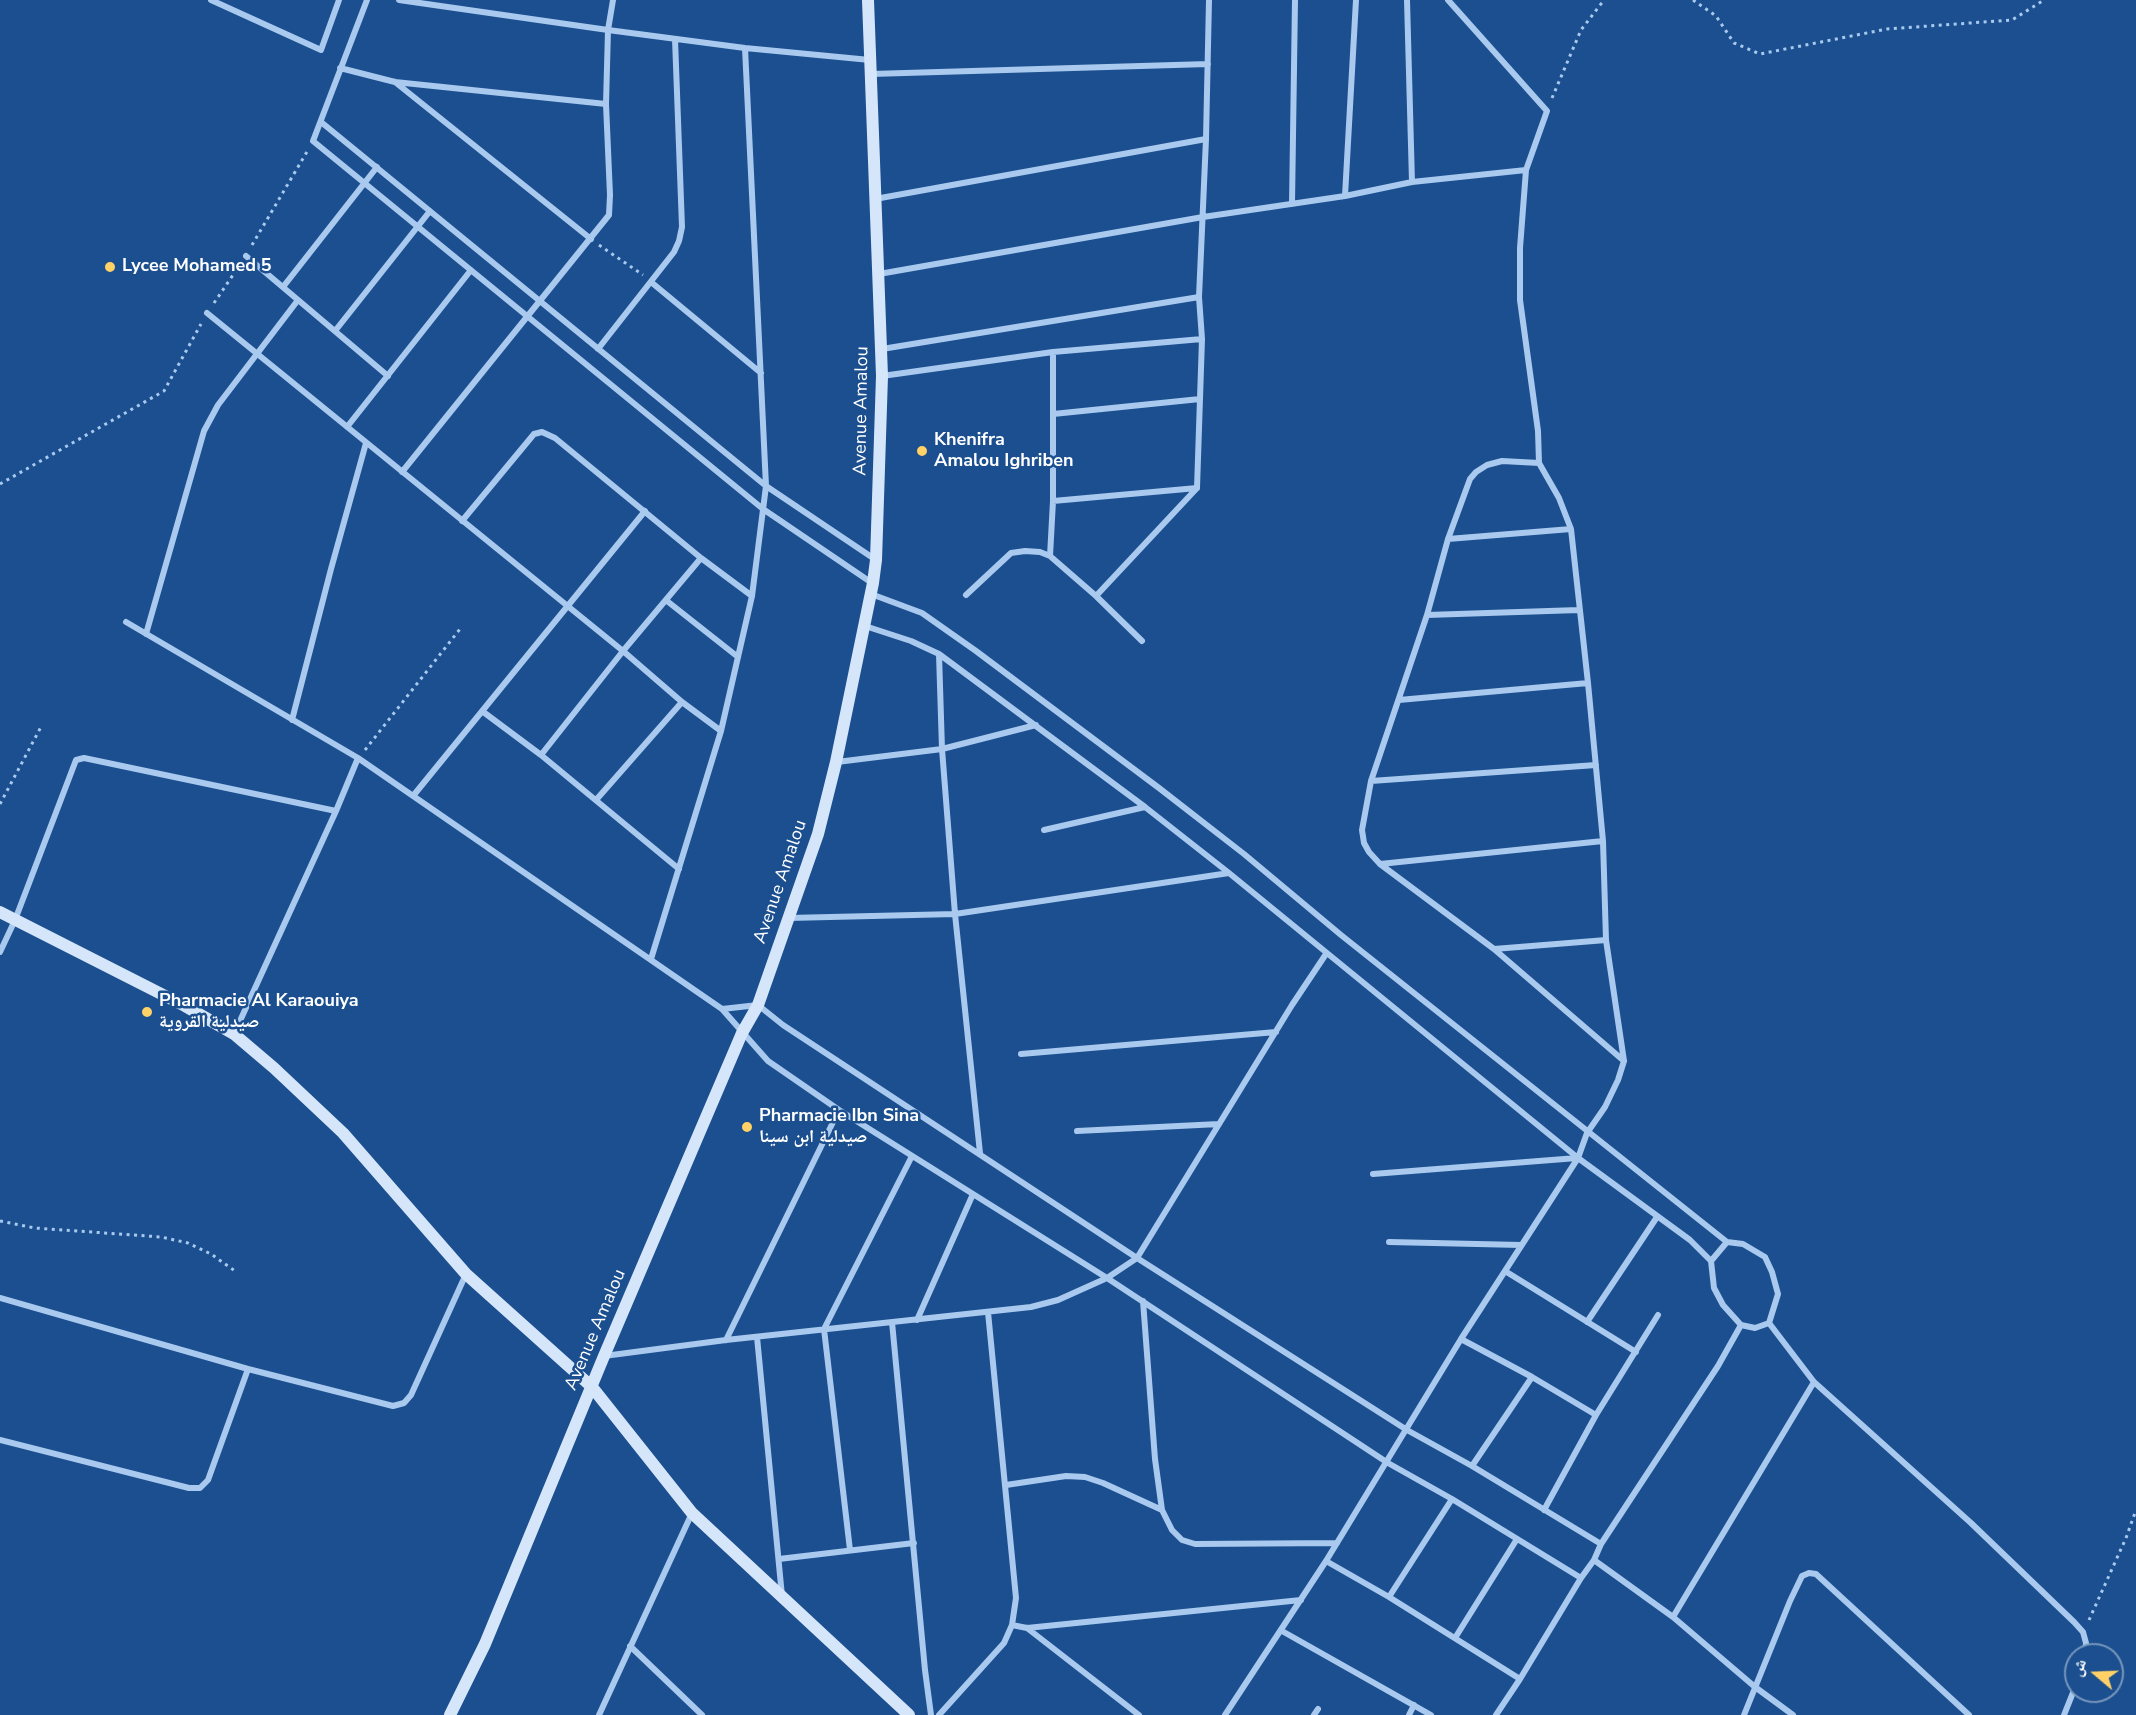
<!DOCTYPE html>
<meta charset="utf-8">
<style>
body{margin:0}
#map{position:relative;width:2136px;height:1715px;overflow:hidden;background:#1b4f8f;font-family:"Nunito Sans","Noto Naskh Arabic",sans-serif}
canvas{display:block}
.north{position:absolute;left:2064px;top:1643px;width:60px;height:60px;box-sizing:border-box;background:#1b4f8f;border:2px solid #7695bc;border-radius:50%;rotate:289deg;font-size:16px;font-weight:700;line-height:24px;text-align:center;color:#fff}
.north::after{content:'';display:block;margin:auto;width:21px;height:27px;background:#ffd166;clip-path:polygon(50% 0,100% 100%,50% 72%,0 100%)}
</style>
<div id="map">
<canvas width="2136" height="1715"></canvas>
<div class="north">ش</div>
</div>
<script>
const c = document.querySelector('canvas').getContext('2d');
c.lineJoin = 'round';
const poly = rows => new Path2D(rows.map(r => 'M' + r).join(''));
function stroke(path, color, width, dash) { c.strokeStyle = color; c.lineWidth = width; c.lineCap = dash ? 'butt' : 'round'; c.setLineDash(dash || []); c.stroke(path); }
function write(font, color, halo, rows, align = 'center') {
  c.font = font + ' "Nunito Sans","Noto Naskh Arabic",sans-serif'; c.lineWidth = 5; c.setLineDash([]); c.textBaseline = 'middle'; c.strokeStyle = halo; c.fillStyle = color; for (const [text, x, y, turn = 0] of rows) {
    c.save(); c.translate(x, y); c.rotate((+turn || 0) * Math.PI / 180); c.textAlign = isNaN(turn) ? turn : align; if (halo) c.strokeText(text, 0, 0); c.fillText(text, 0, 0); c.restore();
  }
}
stroke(poly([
 [1693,0,1716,16,1734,43,1760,54,1887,29,2012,20,2044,0],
 [1552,98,1581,30,1604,0],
 [252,245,308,150],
 [599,245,643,275],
 [214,303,239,266],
 [0,484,164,391,201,324],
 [365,750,460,629],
 [0,804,42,725],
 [0,1221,35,1228,161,1237,188,1243,211,1254,235,1271],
 [2089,1620,2126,1538,2136,1510]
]), '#a9c9ee', 3, [3, 4.5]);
stroke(poly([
 [211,0,321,50,339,0],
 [367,0,313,141,763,509,872,583],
 [399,0,608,30,745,48,870,60],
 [1407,0,1412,182],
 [340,68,395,82,606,104],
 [871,74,1208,64],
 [395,82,591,239],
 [321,122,766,486,876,560],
 [1345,196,1356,0],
 [875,199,1206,139],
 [1292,204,1295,0],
 [246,256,388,376],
 [879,274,1203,217,1345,196,1412,182,1526,170],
 [651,282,761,373],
 [283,287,377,167],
 [207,313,623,651,682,702,721,731],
 [335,331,430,211],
 [598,349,674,252,679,241,682,227,675,39],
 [882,349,1199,297],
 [882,376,1053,352,1202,339],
 [1053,414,1200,399],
 [347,427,471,270],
 [1539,463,1502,461,1487,465,1476,472,1470,479,1448,539,1427,615,1371,781,1362,830,1364,843,1369,852,1380,864,1494,949,1624,1061],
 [402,472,609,215,610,195,606,104,608,30,613,0],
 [1053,501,1197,488],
 [462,521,534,434,542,432,555,438,701,558,752,596],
 [1448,539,1571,529],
 [1050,556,1053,501,1053,352],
 [871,594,922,613,976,651,1159,788,1244,854,1341,935,1727,1242,1743,1244,1765,1257,1772,1272,1778,1294,1769,1323],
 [966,595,1011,553,1025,551,1040,552,1050,556,1096,596,1142,641],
 [1096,596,1197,488,1202,339,1199,297,1206,139,1209,0],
 [667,601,738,657],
 [1427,615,1579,610],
 [126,622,358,758,722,1009,768,1061,839,1110,1107,1278,1388,1463,1452,1499,1581,1578],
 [865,626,911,641,939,654,1145,807,1229,873,1578,1158,1690,1240,1711,1261],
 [146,634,204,431,218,405,298,300],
 [939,654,942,749,955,914,980,1153],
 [1399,700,1588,683],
 [482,711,541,755,679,869],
 [292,720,331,569,366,443],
 [541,755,623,651,701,558],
 [837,762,942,749,1036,725],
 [1371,781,1596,765],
 [413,796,645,511],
 [596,800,682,702],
 [1044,830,1145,807],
 [1380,864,1603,841],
 [789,918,955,914,1229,873],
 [1494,949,1606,940],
 [0,952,15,920,76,760,84,758,336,811],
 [651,959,721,731,752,596,766,486,745,48],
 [722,1009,758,1005,783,1025,1137,1258,1407,1430,1472,1466,1601,1544],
 [234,1034,336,811,358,758],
 [1021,1054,1276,1032],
 [1077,1131,1219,1124],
 [1373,1174,1577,1158],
 [1389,1242,1521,1245],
 [1727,1242,1711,1261,1714,1288,1723,1305,1741,1325,1755,1328,1769,1323],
 [1505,1271,1636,1352],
 [0,1298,248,1369,393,1406,404,1403,411,1395,466,1274],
 [1143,1301,1155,1459,1162,1510,1172,1530,1182,1540,1195,1544,1337,1543],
 [917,1320,973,1194],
 [892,1322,925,1670,931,1715],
 [1587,1322,1657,1217],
 [1769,1323,1814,1382,1971,1523,2074,1622,2083,1632,2086,1643,2085,1655],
 [757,1337,782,1596],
 [1461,1339,1532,1377,1596,1415],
 [726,1340,839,1110],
 [604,1356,726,1340,1031,1307,1058,1300,1107,1278,1137,1258,1292,1005,1326,954],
 [0,1440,189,1488,200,1488,208,1480,248,1369],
 [1472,1466,1532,1377],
 [1006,1485,1066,1476,1085,1477,1103,1483,1162,1510],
 [1544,1510,1596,1415,1658,1315],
 [850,1550,824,1329,912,1156],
 [779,1559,914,1543],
 [1594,1560,1673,1617,1755,1687,1793,1715],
 [1326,1561,1389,1597,1520,1679],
 [1389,1597,1452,1499],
 [1673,1617,1814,1382],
 [1012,1625,1027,1628,1301,1600],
 [1027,1628,1139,1715],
 [1282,1631,1431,1715],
 [1455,1638,1517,1539],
 [630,1646,702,1715],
 [599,1715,692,1513],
 [939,1715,1004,1643,1012,1625,1016,1598,988,1312],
 [1225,1715,1326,1561,1461,1339,1578,1158,1587,1133,1605,1107,1618,1080,1624,1061,1606,940,1603,841,1588,683,1571,529,1559,498,1539,463,1538,431,1520,300,1520,248,1526,170,1547,111,1448,0],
 [1314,1715,1318,1709],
 [1409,1715,1414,1705],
 [1496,1715,1520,1679,1581,1578,1594,1560,1601,1544,1718,1366,1741,1325],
 [1744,1715,1790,1601,1802,1576,1809,1573,1816,1574,1969,1715],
 [2064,1715,2076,1685]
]), '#a9c9ee', 6);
stroke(poly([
 [0,912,185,1006,234,1034,274,1068,343,1133,466,1274,592,1387,692,1513,909,1715],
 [450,1715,485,1644,604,1356,742,1033,758,1005,818,834,836,762,873,583,876,560,882,376,868,0]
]), '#d6e6fa', 12);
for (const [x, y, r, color] of [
 [110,267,6,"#ffd166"],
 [922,451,6,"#ffd166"],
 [147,1012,6,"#ffd166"],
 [747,1127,6,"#ffd166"]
]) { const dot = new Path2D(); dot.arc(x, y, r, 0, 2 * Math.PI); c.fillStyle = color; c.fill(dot); stroke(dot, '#1b4f8f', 2); }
write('bold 18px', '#fff', '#1b4f8f', [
 ["Lycee Mohamed 5",122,267],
 ["Khenifra",934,441],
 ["Amalou Ighriben",934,462],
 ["Pharmacie Al Karaouiya",159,1002],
 ["صيدلية القروية",159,1023],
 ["Pharmacie Ibn Sina",759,1117],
 ["صيدلية ابن سينا",759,1138]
], 'left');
write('18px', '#fff', '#1b4f8f', [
 ["Avenue Amalou",862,411,-89],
 ["Avenue Amalou",781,882,-71],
 ["Avenue Amalou",596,1330,-67]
]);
</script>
